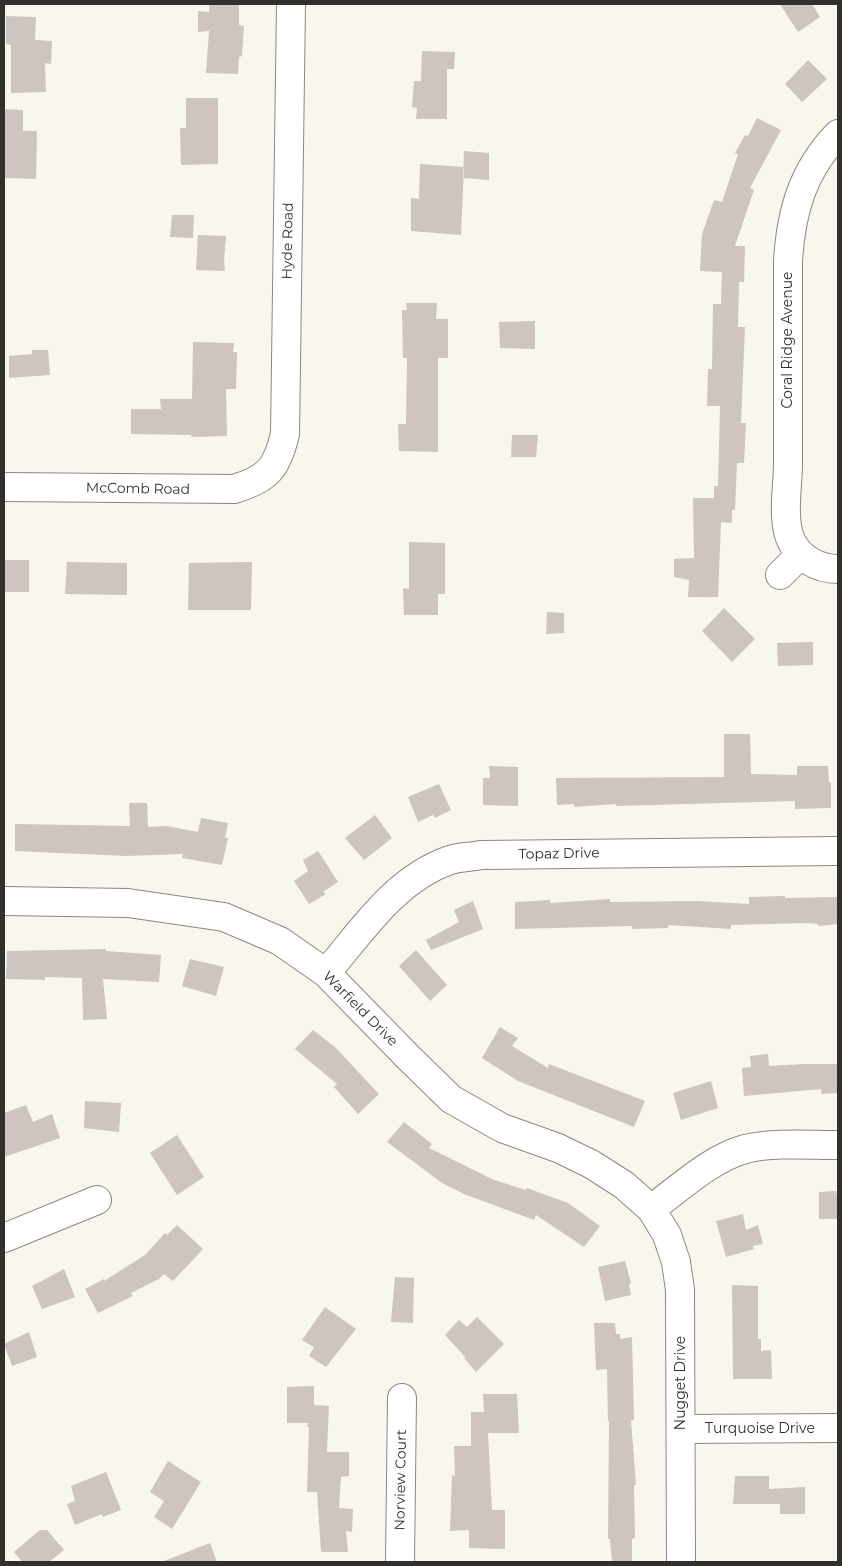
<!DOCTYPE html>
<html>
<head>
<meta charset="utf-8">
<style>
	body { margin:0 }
	#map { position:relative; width:842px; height:1566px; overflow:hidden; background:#f9f6ed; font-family:Montserrat,sans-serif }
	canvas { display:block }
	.frame { position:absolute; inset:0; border:5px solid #31302c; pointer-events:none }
</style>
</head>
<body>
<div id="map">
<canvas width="842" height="1566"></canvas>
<div class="frame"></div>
</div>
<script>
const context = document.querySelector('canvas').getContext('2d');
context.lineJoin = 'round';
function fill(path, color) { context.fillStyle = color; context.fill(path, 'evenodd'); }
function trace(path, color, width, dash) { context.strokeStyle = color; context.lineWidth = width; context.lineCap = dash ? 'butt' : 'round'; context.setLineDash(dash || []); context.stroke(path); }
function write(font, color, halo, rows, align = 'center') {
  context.font = font + ' Montserrat,sans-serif'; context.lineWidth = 4; context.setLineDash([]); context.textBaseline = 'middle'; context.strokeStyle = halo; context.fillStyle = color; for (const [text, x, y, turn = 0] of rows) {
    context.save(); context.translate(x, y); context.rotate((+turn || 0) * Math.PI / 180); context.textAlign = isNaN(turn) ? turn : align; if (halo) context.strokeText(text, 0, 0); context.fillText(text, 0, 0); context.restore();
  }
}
fill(new Path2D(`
	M 209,4 L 239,4 L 239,25 L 244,26 L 242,56 L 239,57 L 238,74 L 206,73 L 209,31 L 198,32 L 198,11 L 209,12 Z
	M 780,4 L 812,4 L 820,17 L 798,32 Z
	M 6,16 L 36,17 L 35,40 L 52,41 L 51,64 L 45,63 L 46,92 L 11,93 L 11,45 L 6,44 Z
	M 422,51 L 455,52 L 454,69 L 447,69 L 447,119 L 416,119 L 417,108 L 412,107 L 414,81 L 421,81 Z
	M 808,60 L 827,79 L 802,102 L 785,84 Z
	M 186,98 L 218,98 L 218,164 L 181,165 L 180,128 L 186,128 Z
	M 4,109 L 23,110 L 23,131 L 37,131 L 36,179 L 4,178 Z
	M 757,118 L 781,130 L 750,188 L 754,190 L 735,246 L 745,246 L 744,282 L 739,282 L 738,327 L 745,327 L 741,423 L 746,423 L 744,463 L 737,463 L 735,510 L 732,510 L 732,523 L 721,522 L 718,597 L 688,597 L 689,580 L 674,577 L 674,559 L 694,558 L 693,498 L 714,498 L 714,486 L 718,486 L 720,406 L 707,406 L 708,369 L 712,369 L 713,304 L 721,304 L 722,272 L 700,271 L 702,234 L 714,200 L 722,202 L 738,154 L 735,153 L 745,135 L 748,136 Z
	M 464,151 L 489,153 L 489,180 L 463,178 Z
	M 420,164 L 464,167 L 461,235 L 411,231 L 411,198 L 419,199 Z
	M 172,215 L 194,215 L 193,238 L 170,237 Z
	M 198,235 L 226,236 L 224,261 L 225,271 L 196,270 Z
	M 406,303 L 437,303 L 436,319 L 448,319 L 448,358 L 438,358 L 438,452 L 399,451 L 398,424 L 406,424 L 407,358 L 403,358 L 402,310 L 407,310 Z
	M 535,321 L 535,349 L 500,348 L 499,322 Z
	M 193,342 L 234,343 L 233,352 L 237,352 L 236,389 L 226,389 L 227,436 L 191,437 L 192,435 L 131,434 L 131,409 L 161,409 L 160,399 L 192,399 Z
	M 32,350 L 48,350 L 50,375 L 9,378 L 9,356 L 32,354 Z
	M 512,435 L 538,435 L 536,457 L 511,457 Z
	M 409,542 L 445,543 L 445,594 L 438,594 L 438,615 L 404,615 L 403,588 L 409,589 Z
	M 4,560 L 29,560 L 29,592 L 4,592 Z
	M 67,562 L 127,563 L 127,595 L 65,594 Z
	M 252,562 L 251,610 L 188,610 L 189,563 Z
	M 724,608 L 755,639 L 732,662 L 702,631 Z
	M 547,612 L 564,613 L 564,633 L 546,634 Z
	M 813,642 L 813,665 L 778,666 L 777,643 Z
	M 724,734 L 750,734 L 751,774 L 797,775 L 797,766 L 828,766 L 829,782 L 831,783 L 831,808 L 795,809 L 795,801 L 616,806 L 616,804 L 574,807 L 574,804 L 557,805 L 556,778 L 724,777 Z
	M 489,766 L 518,767 L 518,806 L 483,805 L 483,778 L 490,778 Z
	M 439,784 L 451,810 L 435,818 L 433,815 L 418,822 L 408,797 Z
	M 129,803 L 147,803 L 148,827 L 166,826 L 198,832 L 201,818 L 228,823 L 225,838 L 228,838 L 222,865 L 182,858 L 183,854 L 127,856 L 15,851 L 15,824 L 130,826 Z
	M 375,815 L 392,838 L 364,860 L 345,838 Z
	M 318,851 L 338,882 L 323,892 L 326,894 L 309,904 L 294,881 L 308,871 L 303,860 Z
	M 785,896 L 785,898 L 838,897 L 838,924 L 818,926 L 818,924 L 808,923 L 731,925 L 731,929 L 668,925 L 668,928 L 632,929 L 632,926 L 515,929 L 515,902 L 550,900 L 550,903 L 610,899 L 610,902 L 696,901 L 749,904 L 749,897 Z
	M 473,901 L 483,929 L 431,950 L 426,940 L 459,922 L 454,910 Z
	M 106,949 L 106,951 L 161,955 L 159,982 L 103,979 L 107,1019 L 83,1020 L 82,978 L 45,977 L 45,980 L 6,979 L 7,951 Z
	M 416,950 L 447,985 L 430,1001 L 399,966 Z
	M 190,959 L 224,967 L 216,996 L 182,986 Z
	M 500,1027 L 518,1038 L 512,1046 L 548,1068 L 549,1064 L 645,1101 L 634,1127 L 518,1081 L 482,1058 Z
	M 313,1030 L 335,1047 L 379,1094 L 358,1114 L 334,1087 L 337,1084 L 295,1049 Z
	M 768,1054 L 769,1066 L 804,1064 L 838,1064 L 838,1093 L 822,1094 L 821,1089 L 744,1096 L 742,1068 L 751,1067 L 750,1056 Z
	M 711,1081 L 718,1108 L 681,1120 L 673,1093 Z
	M 85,1101 L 121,1103 L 119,1132 L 84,1128 Z
	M 26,1105 L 33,1122 L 52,1114 L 60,1138 L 4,1157 L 4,1113 Z
	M 404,1122 L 432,1144 L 429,1148 L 494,1180 L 526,1190 L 527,1188 L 568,1203 L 600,1226 L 584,1247 L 536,1215 L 534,1220 L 464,1194 L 442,1183 L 387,1142 Z
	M 177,1135 L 204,1177 L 177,1195 L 150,1153 Z
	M 836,1191 L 838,1199 L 838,1219 L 819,1219 L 819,1192 Z
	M 743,1214 L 746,1230 L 758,1225 L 763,1244 L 753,1246 L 754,1249 L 726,1257 L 716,1221 Z
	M 177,1225 L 203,1249 L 173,1281 L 164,1274 L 159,1279 L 131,1293 L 133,1296 L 98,1313 L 85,1289 L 104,1279 L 104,1281 L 145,1255 L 165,1233 L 167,1235 Z
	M 625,1261 L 631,1283 L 629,1284 L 631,1295 L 605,1301 L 598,1267 Z
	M 64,1269 L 75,1297 L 42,1309 L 32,1286 Z
	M 395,1277 L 414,1278 L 413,1323 L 391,1322 Z
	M 732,1285 L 758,1286 L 758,1339 L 761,1339 L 761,1351 L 771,1350 L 772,1379 L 733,1379 Z
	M 325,1307 L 356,1329 L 326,1367 L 309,1356 L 314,1347 L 302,1340 Z
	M 477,1317 L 504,1344 L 476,1372 L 464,1358 L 465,1357 L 445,1335 L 459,1320 L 467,1327 Z
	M 594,1323 L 615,1323 L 616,1334 L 620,1334 L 620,1339 L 632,1337 L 634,1420 L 631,1420 L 636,1485 L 634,1485 L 635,1538 L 632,1539 L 632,1562 L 612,1562 L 610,1539 L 608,1539 L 609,1421 L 608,1421 L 607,1369 L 596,1370 Z
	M 29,1332 L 37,1357 L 12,1366 L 4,1344 Z
	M 314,1386 L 314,1405 L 329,1406 L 327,1452 L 349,1452 L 349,1476 L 341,1477 L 339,1508 L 353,1509 L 352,1532 L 346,1531 L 348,1552 L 321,1552 L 317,1492 L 307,1492 L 309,1427 L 307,1427 L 308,1423 L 287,1423 L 287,1387 Z
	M 483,1394 L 517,1394 L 519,1433 L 488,1433 L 492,1510 L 505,1510 L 505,1549 L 469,1548 L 469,1530 L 450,1531 L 452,1475 L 455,1476 L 454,1446 L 471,1446 L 471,1412 L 484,1412 Z
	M 168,1461 L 201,1482 L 172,1529 L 154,1517 L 164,1501 L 150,1492 Z
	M 106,1472 L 121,1510 L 103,1517 L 102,1514 L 75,1525 L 67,1504 L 75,1501 L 71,1486 Z
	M 735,1476 L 769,1476 L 769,1489 L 805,1487 L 805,1514 L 780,1514 L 780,1504 L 733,1504 Z
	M 40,1530 L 47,1530 L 64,1550 L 49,1562 L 22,1562 L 14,1552 Z
	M 210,1543 L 217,1562 L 164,1562 L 164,1561 Z`), '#cec4c0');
const minor = new Path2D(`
	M 838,134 C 803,170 791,211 788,261 C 788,328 788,395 788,463 C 788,486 782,517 790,538 C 798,558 818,569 838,569
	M 4,487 L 234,489 C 268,479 277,468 285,434 L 291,4
	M 780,575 L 800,555
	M 4,901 L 128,903 L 224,917 L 280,941 L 326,973 L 408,1057 L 451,1099 L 502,1128 L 558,1148 L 591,1164 L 624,1185 L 651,1209 L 667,1235 L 676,1262 L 680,1290 L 681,1562
	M 326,973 C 362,931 395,879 450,860 C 459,857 471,857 481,855 L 838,851
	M 651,1209 C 680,1188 710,1159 745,1149 C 775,1142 808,1145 838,1145
	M 4,1238 L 97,1200
	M 681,1429 L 838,1428
	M 400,1562 L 402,1398`);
trace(minor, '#8b8880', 30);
trace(minor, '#fff', 28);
write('14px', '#31302c', '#fff', [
	["Hyde Road",288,241,-89],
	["Coral Ridge Avenue",788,340,-90],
	["McComb Road",138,489,1],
	["Topaz Drive",559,854,-1],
	["Warfield Drive",360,1009,45],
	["Nugget Drive",681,1383,-90],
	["Turquoise Drive",760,1429],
	["Norview Court",401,1480,-89]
]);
</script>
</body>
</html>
